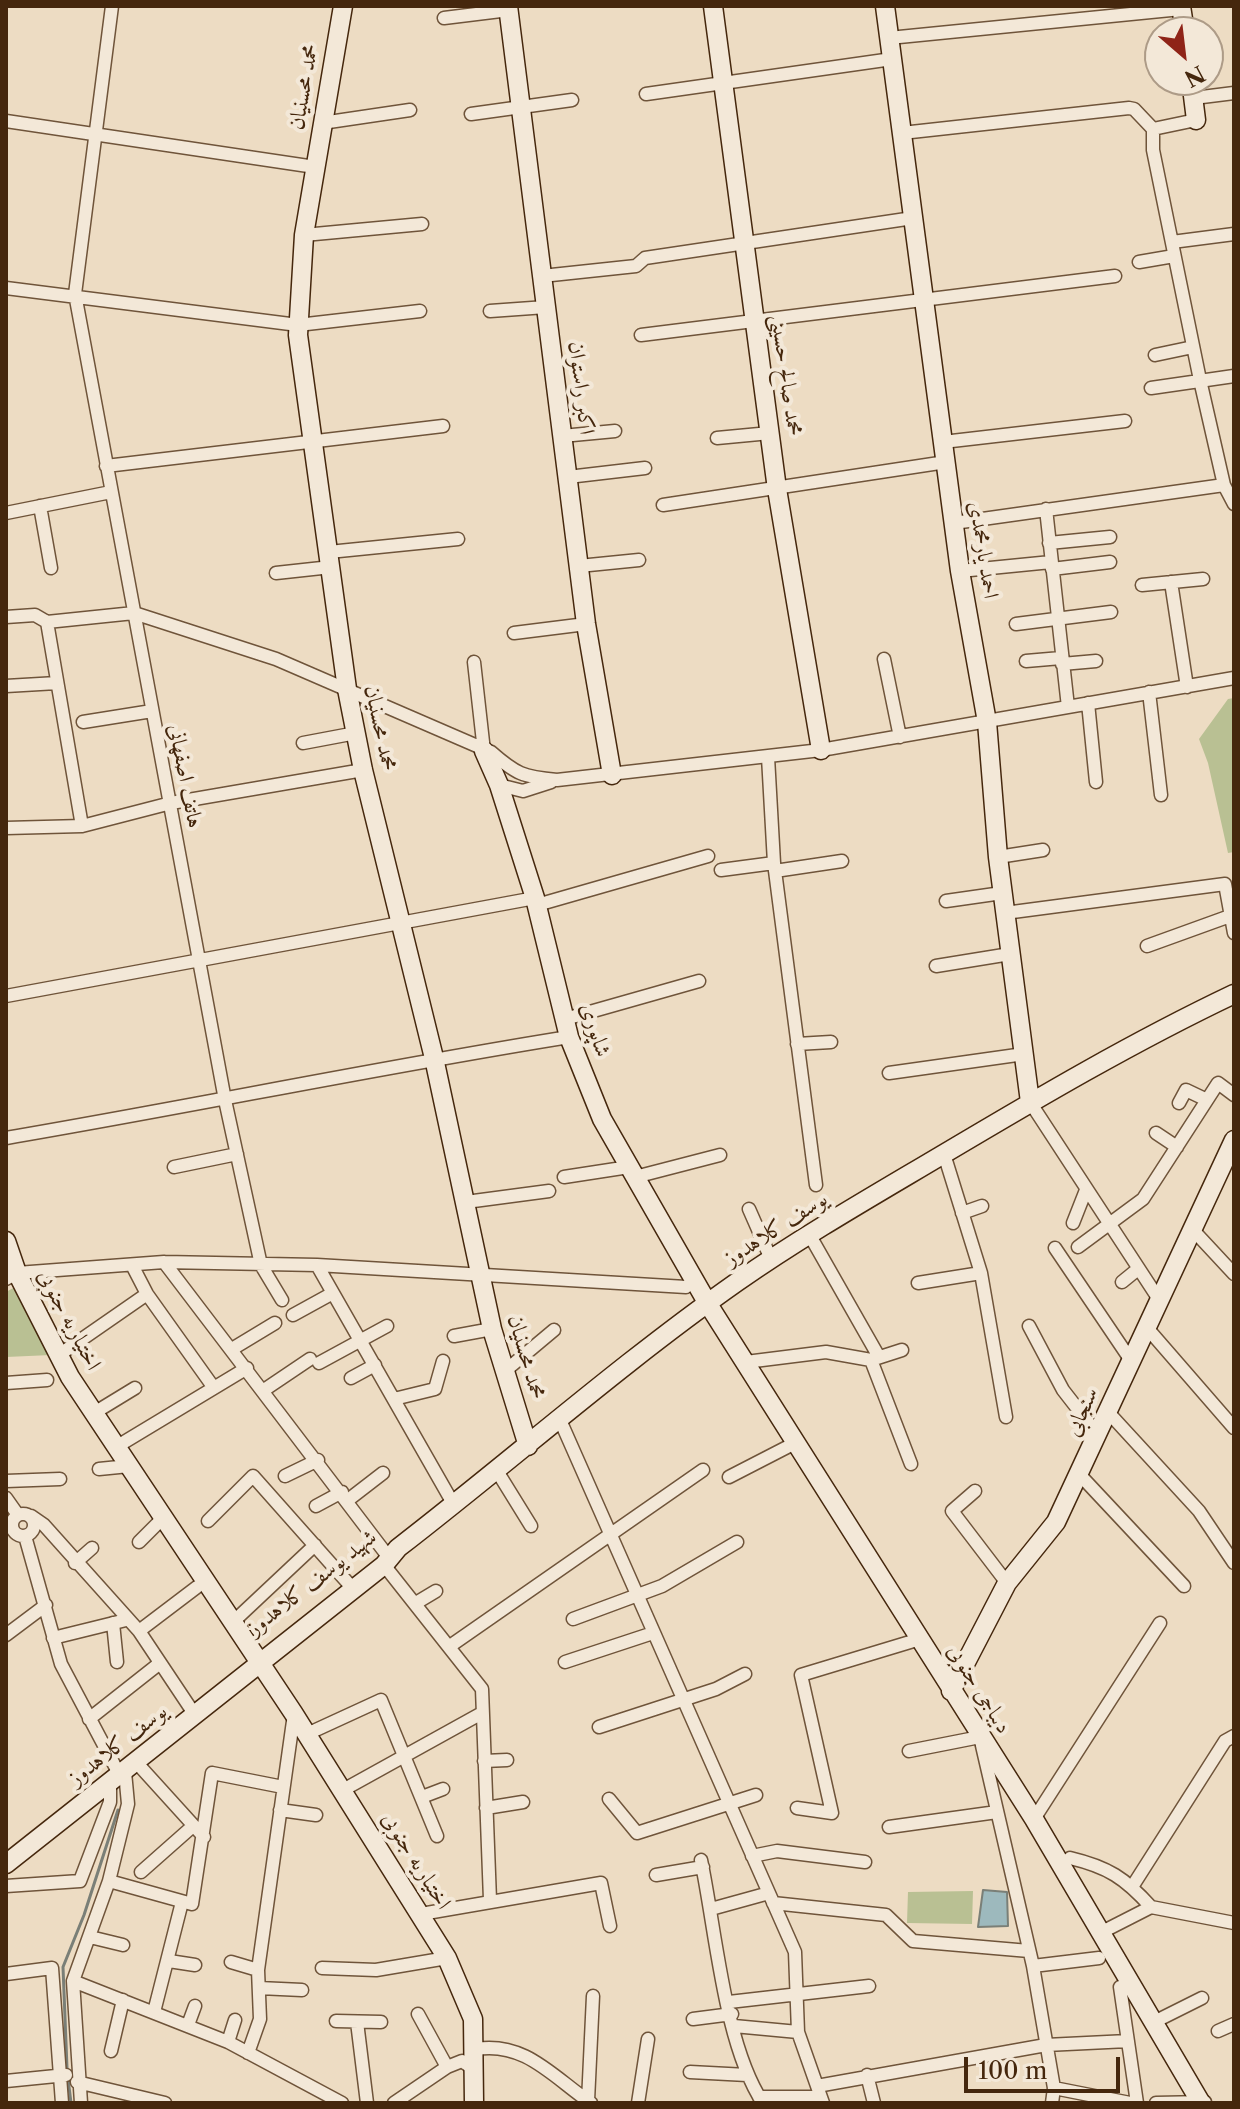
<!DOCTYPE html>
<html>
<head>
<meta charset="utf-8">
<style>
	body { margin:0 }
	#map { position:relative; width:1240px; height:2109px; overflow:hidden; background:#eddcc3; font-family:"Libre Caslon Text",serif }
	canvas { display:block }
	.frame { position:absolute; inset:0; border:8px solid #45270d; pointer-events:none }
	.north { position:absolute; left:1144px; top:16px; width:80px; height:80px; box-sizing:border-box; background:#f3e8d8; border:2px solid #ad9b87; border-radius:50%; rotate:152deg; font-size:22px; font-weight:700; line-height:32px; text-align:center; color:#45270d }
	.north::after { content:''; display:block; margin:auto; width:28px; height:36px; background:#8f2418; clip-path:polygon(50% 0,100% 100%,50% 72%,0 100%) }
	.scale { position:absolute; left:964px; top:2057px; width:156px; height:36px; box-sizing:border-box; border:4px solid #45270d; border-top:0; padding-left:10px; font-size:24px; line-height:28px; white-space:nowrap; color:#45270d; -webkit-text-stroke:6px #f3e8d8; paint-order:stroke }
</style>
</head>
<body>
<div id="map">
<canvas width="1240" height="2109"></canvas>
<div class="frame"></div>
<div class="north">N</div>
<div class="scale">100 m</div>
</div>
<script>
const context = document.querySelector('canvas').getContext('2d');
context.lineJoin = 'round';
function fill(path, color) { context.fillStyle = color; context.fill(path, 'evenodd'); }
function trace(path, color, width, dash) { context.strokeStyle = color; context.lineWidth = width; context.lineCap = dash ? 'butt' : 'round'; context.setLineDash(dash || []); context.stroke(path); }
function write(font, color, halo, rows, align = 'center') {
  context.font = font + ' "Libre Caslon Text",Amiri,serif'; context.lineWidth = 8; context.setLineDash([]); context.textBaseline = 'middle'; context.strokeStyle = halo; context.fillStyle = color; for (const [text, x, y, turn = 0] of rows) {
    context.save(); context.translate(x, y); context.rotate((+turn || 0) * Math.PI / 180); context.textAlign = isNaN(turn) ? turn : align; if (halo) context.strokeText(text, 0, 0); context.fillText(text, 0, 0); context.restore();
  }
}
fill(new Path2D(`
	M 1234,698 L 1234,852 L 1228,853 L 1208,763 L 1199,739 L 1228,699 Z
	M 15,1287 L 51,1355 L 6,1357 L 6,1292 Z
	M 973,1891 L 972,1924 L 907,1923 L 908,1892 Z`), '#b9c093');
const water = new Path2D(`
	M 983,1890 L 1007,1892 L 1008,1926 L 978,1927 Z`);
fill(water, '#9db9bd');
trace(water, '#7a7f77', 2);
trace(new Path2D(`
	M 67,2068 L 63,1967 L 84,1915 L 118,1810
	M 68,2079 L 71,2103`), '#7a7f77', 3);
const street = new Path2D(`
	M 112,6 L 75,294 L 225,1100 L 261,1265 L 282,1300
	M 444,18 L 509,10
	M 889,38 L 1181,9
	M 646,94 L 892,59
	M 1194,98 L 1234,93
	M 471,114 L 572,100
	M 1196,120 L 1153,129 L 1153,150 L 1200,380 L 1224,485 L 1234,504
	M 6,121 L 315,167
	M 322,123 L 410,110
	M 902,133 L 1129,108 L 1134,109 L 1153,129
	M 304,235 L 422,224
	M 1172,242 L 1234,234
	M 1139,262 L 1174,256
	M 542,276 L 636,266 L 645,258 L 913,218
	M 6,288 L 298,325 L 420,311
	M 490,311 L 546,307
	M 641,335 L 1115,276
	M 1155,355 L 1193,347
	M 1151,388 L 1234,376
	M 562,436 L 615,431
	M 717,438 L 770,433
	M 943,442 L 1125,421
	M 106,466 L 443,426
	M 568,477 L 645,468
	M 663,505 L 946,462
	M 40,506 L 51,568
	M 1046,509 L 1068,707
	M 6,513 L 111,492
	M 954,523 L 1224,485
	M 1049,543 L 1110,537
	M 329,552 L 458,539
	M 579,566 L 639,560
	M 1052,569 L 1110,562
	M 960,571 L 1051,562
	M 276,573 L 331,567
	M 1171,582 L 1187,687
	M 1142,585 L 1203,579
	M 6,617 L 35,615 L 47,622 L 134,613 L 276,659 L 491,752 C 516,774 523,777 557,780 L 821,750 L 1234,678
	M 47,622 L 82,826
	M 1016,624 L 1111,612
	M 514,633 L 586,624
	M 884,659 L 900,737
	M 1026,661 L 1061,658
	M 474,662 L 484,751
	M 1062,664 L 1096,661
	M 6,686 L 57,683
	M 1149,692 L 1161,795
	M 1088,703 L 1096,782
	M 83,722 L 152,711
	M 303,743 L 356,733
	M 768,757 L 774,863 L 816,1185
	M 499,785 L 523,791 L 551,782
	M 6,828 L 82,826 L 171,803 L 363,770
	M 998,857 L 1043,850
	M 721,870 L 774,863
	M 775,871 L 842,861
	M 946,901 L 1002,893
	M 537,905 L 708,856
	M 1005,913 L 1225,884 L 1234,933
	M 1147,946 L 1230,916
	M 936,966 L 1010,954
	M 6,996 L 535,898
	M 565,1019 L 699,981
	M 797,1044 L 831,1042
	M 889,1073 L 1024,1054
	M 1030,1102 L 1160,1301
	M 1179,1103 L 1186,1090 L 1207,1100
	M 1156,1133 L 1177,1147
	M 6,1138 C 194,1106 381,1067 569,1037
	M 944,1154 L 981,1273 L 1006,1417
	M 174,1167 L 237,1154
	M 564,1177 L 629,1167
	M 635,1177 L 720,1155
	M 466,1202 L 549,1191
	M 749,1209 L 771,1259
	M 962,1213 L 982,1206
	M 1073,1223 L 1086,1190
	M 1194,1231 L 1234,1274
	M 809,1234 L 879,1357
	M 1078,1247 L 1143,1199 L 1218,1083 L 1234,1095
	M 1055,1248 L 1132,1362
	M 164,1262 L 387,1555
	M 132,1265 L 147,1294 L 214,1388
	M 317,1265 L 454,1505
	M 6,1279 L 17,1273 L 164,1262 L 317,1265 L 686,1287
	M 1122,1282 L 1138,1269
	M 918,1283 L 981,1273
	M 293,1315 L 333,1293
	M 1029,1326 L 1063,1390 L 1098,1435
	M 1148,1329 L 1234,1428
	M 454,1336 L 492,1329
	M 232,1349 L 275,1323
	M 59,1355 L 147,1294
	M 871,1360 L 911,1464
	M 746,1362 L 826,1352 L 871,1360 L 902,1350
	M 319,1363 L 387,1326
	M 505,1371 L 554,1330
	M 351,1378 L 375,1365
	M 6,1383 L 47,1380
	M 264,1390 L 310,1359
	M 394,1399 L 435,1389 L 443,1361
	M 1108,1412 L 1199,1511 L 1234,1563
	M 94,1413 L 135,1388
	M 560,1420 L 795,1952 L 798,2032 L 823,2103
	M 116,1447 L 247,1368
	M 99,1469 L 129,1466
	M 497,1471 L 531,1526
	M 1080,1475 L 1184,1586
	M 285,1476 L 318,1460
	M 729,1477 L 797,1442
	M 6,1481 L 60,1479
	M 975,1491 L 952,1511 L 1007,1583
	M 6,1498 L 18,1515
	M 348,1500 L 383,1473
	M 316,1506 L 342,1492
	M12 1525a11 11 0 1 1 22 0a11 11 0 1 1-22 0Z
	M 31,1516 L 44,1525 L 139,1631 L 195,1715
	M 208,1521 L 253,1476 L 348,1583
	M 25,1536 L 61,1664 L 117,1770
	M 139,1542 L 163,1518
	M 75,1563 L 92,1548
	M 384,1565 L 482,1689 L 490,1900
	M 416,1603 L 436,1591
	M 573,1619 L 662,1586 L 737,1542
	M 233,1622 L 315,1545
	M 113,1623 L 117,1662
	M 139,1631 L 197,1587
	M 6,1635 L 46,1605
	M 53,1638 L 126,1620
	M 450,1646 L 703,1470
	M 565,1662 L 653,1633
	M 89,1719 L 160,1663
	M 599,1727 L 716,1689 L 745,1674
	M 307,1734 L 381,1700 L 437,1836
	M 909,1751 L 980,1737 L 1033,1966 L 1054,2088 L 1052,2103
	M 484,1761 L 507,1760
	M 136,1762 L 204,1837
	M 343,1790 L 482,1713
	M 422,1797 L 443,1789
	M 609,1799 L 637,1833 L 756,1795
	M 486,1808 L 523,1802
	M 797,1808 L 832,1813 L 801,1675 L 920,1639
	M 280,1810 L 316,1815
	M 1034,1819 L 1160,1623
	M 889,1827 L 997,1812
	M 752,1856 L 777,1851 L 865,1862
	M 1070,1858 C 1108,1867 1125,1878 1151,1907
	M 701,1860 C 716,1931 724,2044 763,2103
	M 141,1872 L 193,1826
	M 656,1875 L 703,1867
	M 109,1881 L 192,1904 L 212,1773 L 283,1787
	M 6,1886 L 80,1881 L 110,1802 L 110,1783
	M 1132,1887 L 1225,1741 L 1234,1736
	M 773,1903 L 886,1915 L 913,1941 L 1029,1951
	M 711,1909 L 769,1893
	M 421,1914 L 601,1883 L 610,1926
	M 1100,1933 L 1151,1907 L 1234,1923
	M 90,1937 L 123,1945
	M 169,1961 L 195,1965
	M 231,1962 L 258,1970
	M 1033,1966 L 1099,1958
	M 322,1968 L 376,1970 L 447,1958
	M 6,1974 L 52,1968 L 62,2103
	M 73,1981 L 228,2042 L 342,2103
	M 1120,1987 L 1137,2103
	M 259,1988 L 302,1990
	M 729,2002 L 869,1986
	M 154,2012 L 182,1902
	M 418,2014 L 447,2067
	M 693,2019 L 732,2014
	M 336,2021 L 381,2022
	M 357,2022 L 367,2103
	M 1154,2022 L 1202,1998
	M 188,2025 L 195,2006
	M 734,2026 L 798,2032
	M 1218,2031 L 1234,2024
	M 228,2042 L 235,2020
	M 476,2049 C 525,2041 553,2077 591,2103
	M 111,2051 L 123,2000
	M 248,2053 L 260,2019 L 258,1970 L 294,1714
	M 690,2072 L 747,2075
	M 867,2075 L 874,2103
	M 6,2081 L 66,2075
	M 77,2082 L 165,2103
	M 817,2086 L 1046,2045 L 1128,2041
	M 1054,2088 L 1130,2103
	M 759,2097 L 820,2097
	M 588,2101 L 593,1996
	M 81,2103 L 73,1981 L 109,1881 L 128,1804 L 125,1772
	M 394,2103 L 447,2067 L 462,2061 L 475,2070
	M 638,2103 L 648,2039
	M 1156,2103 L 1205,2102`);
const secondary = new Path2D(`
	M 343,6 L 304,235 L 298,335 L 347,689 L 363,770 L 434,1058 L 492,1329 L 528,1446
	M 508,6 L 586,624 L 612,775
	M 713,6 L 777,489 L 821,750
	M 885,6 L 960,571 L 987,722 L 998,857 L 1030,1102
	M 1181,6 L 1185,32
	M 1191,80 L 1196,120
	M 484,751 L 499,785 L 535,898 L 569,1037 L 602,1119 L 708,1304 L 1034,1819 L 1201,2103
	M 6,1241 L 17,1273 L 70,1377 L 294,1714 L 447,1958 L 473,2019 L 474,2103
	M 951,1691 L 1007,1583 L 1056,1522 L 1234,1140
	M 6,1864 L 384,1565 L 398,1548 C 512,1460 619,1365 737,1282 C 803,1236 873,1196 942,1155 C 1038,1098 1133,1042 1234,994`);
trace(street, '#6f543a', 15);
trace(secondary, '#45270d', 21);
trace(street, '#f3e8d8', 12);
trace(secondary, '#f3e8d8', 18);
write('22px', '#45270d', '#f3e8d8', [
	["محمد محسنیان",304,87,-80],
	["محمد صالح حسینی",786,375,82],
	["اکبر راستوان",581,388,83],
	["احمد یارمحمدی",983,550,81],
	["محمد محسنیان",380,728,78],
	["هاتف اصفهانی",185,776,79],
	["شاپوری",595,1030,72],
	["یوسف کلاهدوز",776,1229,-33],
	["اختیاریه جنوبی",69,1320,62],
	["محمد محسنیان",526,1357,74],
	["سنجابی",1082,1412,-66],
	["شهید یوسف کلاهدوز",312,1583,-38],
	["دیباجی جنوبی",979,1689,58],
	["یوسف کلاهدوز",118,1745,-38],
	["اختیاریه جنوبی",416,1861,58]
]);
</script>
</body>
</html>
